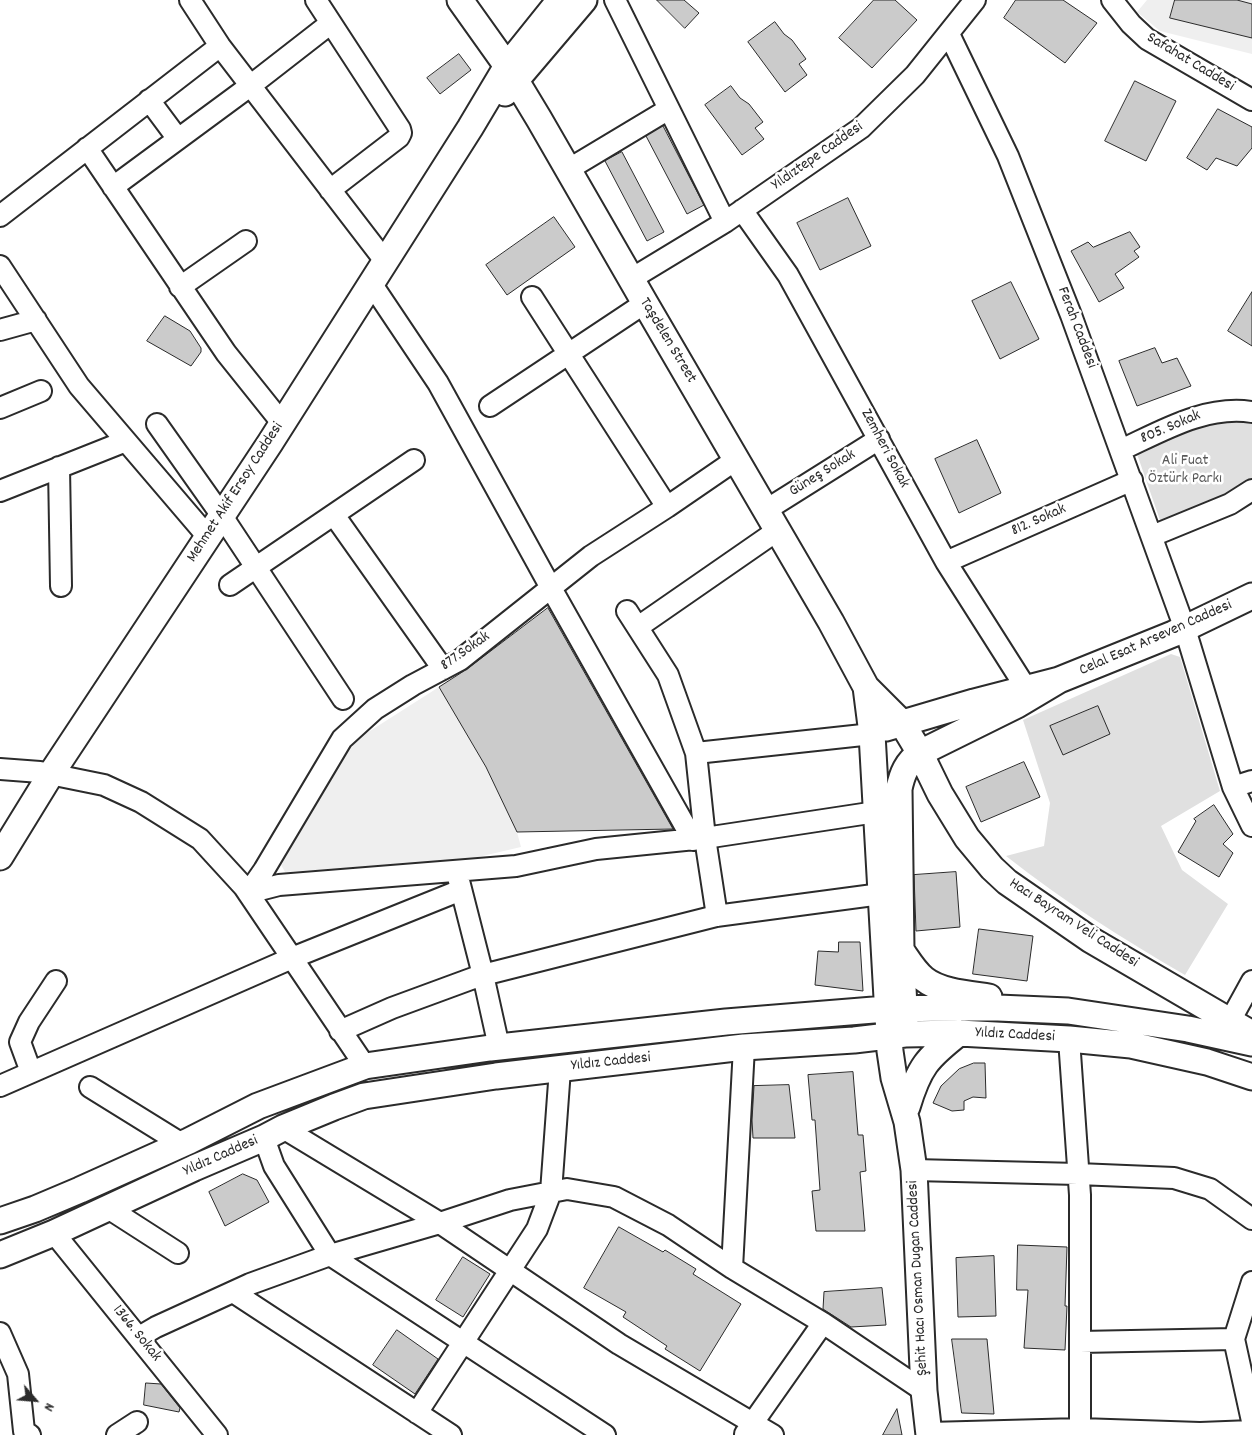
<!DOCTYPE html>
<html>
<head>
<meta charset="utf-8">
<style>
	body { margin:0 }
	#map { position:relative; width:1252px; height:1435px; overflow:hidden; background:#fff; font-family:Dekko,sans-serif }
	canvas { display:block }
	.north { position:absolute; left:10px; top:1375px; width:50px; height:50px; -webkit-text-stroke:4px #fff; paint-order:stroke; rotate:117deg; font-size:14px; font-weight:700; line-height:20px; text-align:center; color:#2b2b2b }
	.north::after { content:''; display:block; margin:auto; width:18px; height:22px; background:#2b2b2b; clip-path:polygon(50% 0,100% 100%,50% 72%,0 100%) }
</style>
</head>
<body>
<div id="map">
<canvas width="1252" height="1435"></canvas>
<div class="north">N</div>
</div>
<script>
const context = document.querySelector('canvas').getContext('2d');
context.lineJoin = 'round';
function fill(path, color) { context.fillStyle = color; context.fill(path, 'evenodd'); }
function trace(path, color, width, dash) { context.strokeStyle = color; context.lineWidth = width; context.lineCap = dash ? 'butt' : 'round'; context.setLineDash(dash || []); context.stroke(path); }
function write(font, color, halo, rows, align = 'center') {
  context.font = font + ' Dekko,sans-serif'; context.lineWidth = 5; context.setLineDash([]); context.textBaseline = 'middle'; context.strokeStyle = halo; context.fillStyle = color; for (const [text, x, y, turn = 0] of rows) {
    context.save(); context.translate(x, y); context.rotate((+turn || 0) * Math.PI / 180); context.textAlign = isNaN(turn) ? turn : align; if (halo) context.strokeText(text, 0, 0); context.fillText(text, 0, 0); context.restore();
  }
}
fill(new Path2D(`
	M 1147,0 L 1252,0 L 1252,54 L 1160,31 L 1137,12 Z
	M 439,687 L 486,767 L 517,832 L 521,847 L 461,861 L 285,872 L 280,863 L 343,756 L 359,738 Z`), '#efefef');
fill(new Path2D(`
	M 1222,416 L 1252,417 L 1252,483 L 1161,523 L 1137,454 L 1141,449 Z
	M 1171,654 L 1180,657 L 1220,791 L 1161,826 L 1182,870 L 1228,904 L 1185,975 C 1123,939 1063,901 1006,856 L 1044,846 L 1050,803 L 1023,720 Z`), '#e0e0e0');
const building = new Path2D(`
	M 657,0 L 684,0 L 699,13 L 685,28 Z
	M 874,0 L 895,0 L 917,20 L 872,68 L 839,38 Z
	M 1016,0 L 1063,0 L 1097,23 L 1065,63 L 1004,18 Z
	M 1175,0 L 1237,0 L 1252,4 L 1252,38 L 1170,18 Z
	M 775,22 L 784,34 L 792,40 L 806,59 L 799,64 L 807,75 L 785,92 L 748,42 Z
	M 459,54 L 471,70 L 440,94 L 427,78 Z
	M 1135,81 L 1176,101 L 1146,161 L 1105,141 Z
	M 731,86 L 740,98 L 749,104 L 763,122 L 755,128 L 764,139 L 742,155 L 705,105 Z
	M 1218,109 L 1252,127 L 1252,148 L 1237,166 L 1216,158 L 1207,170 L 1187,158 Z
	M 663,126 L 704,205 L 687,214 L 646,136 Z
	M 622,152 L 664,232 L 647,241 L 605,161 Z
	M 848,198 L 871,246 L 820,270 L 797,223 Z
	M 554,217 L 575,247 L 507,295 L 486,265 Z
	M 1130,232 L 1140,247 L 1134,251 L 1139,257 L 1115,274 L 1124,288 L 1099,302 L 1071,251 L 1088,242 L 1093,247 Z
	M 1011,282 L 1039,339 L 1000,359 L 972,301 Z
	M 1252,292 L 1252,346 L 1228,331 Z
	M 165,316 L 190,331 L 201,348 L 201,352 L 191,366 L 147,341 Z
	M 1155,348 L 1162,363 L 1177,358 L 1191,386 L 1137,406 L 1119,361 Z
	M 977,440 L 1001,493 L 959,513 L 935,459 Z
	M 548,608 L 673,829 L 517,832 L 486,767 L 439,687 L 467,669 Z
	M 1098,706 L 1110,734 L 1063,755 L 1050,726 Z
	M 1024,762 L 1040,797 L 981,822 L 966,787 Z
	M 1214,805 L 1233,834 L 1223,844 L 1233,853 L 1219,877 L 1178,852 L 1196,821 L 1194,819 Z
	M 956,872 L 960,927 L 916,931 L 914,875 Z
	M 979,929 L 1033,936 L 1027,981 L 973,974 Z
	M 839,942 L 860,942 L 863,991 L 815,985 L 818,951 L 838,952 Z
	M 974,1063 L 985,1063 L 986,1098 L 973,1097 L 964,1101 L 964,1110 L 952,1111 L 933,1103 L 941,1086 L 959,1069 Z
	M 853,1072 L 858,1135 L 863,1135 L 866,1171 L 860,1172 L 865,1231 L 816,1231 L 812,1191 L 820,1190 L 815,1120 L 812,1120 L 808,1075 Z
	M 789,1085 L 795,1138 L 753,1138 L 752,1120 L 754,1086 Z
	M 243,1174 L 257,1180 L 269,1202 L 225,1226 L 209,1192 Z
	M 619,1227 L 663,1252 L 665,1250 L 696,1269 L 693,1274 L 741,1304 L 700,1371 L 665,1349 L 667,1346 L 623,1317 L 626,1312 L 584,1288 Z
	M 1018,1245 L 1067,1247 L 1065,1306 L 1067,1306 L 1065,1350 L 1024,1348 L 1028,1290 L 1017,1290 Z
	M 994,1256 L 996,1316 L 958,1317 L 956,1258 Z
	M 463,1257 L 490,1274 L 463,1317 L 436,1300 Z
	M 882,1288 L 886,1325 L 851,1327 L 823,1309 L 824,1292 Z
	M 397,1330 L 438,1359 L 415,1394 L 373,1365 Z
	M 952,1339 L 987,1339 L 994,1414 L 962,1413 Z
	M 146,1383 L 161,1384 L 180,1408 L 179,1412 L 144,1405 Z
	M 897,1409 L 902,1435 L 883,1435 Z`);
fill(building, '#cbcbcb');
trace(building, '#2b2b2b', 1);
const minor = new Path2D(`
	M 190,0 L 220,46 L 385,261
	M 316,0 L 400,129 L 401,133 L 399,137 L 330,190
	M 615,0 L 725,222
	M 1112,0 L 1131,24 L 1147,39 L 1252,100
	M 949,34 L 1008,156 L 1071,315 L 1185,629 L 1233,787 L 1252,826
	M 149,100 L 178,139
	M 87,148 L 226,353 L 282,423
	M 569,169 L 669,109
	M 113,187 L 250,86 L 331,23
	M 742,210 L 788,275 L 946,562 L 1026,688
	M 0,216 L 220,46
	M 0,266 L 79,386 L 208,537
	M 631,279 L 725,222 L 861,128 L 915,75 L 975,0
	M 371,283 L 438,383 L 551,588 L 693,840
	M 180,287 L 246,241
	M 532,297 L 667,507
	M 0,330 L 36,320
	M 490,406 L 645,303
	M 0,408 L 41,391
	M 157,424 L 222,516 L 343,699
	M 1121,450 C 1162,431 1205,405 1252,412
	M 59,467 L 61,586
	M 0,491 L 126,441
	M 766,510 L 879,439
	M 334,515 L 443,669
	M 1152,536 L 1230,504 L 1252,490
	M 946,562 L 1132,480
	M 230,585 L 414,460
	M 627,611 L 668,675 L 696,753 L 705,838 L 717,916
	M 638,627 L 778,530
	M 696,753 L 872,734
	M 0,769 L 40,772 L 104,785 L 141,802 L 200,839 L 244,887 L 365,1066
	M 1233,787 L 1252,781
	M 458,877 L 483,975 L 499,1047
	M 248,893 L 264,870 L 342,739 L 375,709 L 413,685 L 460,660 L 591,556 L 667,507 L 737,459
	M 248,893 L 279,885 L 516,866 L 596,849 L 705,838 L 876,812
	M 1230,1021 L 1252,981
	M 340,1031 L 392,1008 L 479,976 L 716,916 L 881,894
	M 1069,1039 L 1080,1195 L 1080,1429
	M 31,1072 L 20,1042 L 29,1022 L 56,981
	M 0,1086 L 292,958 L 461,890
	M 90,1087 L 182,1144
	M 283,1128 L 440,1223 L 619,1344 L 773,1435
	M 264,1138 L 274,1166 L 330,1255 L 605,1435
	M 914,1170 L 1078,1174 L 1174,1178 L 1210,1189 L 1252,1219
	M 108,1208 L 178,1253
	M 54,1233 L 217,1435
	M 732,1268 L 744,1047
	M 1252,1282 L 1234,1339 L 1252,1421
	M 233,1292 L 451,1435
	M 0,1333 L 18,1374 L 24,1431 L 30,1435
	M 139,1337 L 156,1327 L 250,1284 L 330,1255 L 440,1223 L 510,1200 L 567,1189 L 614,1197 L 668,1225 L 732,1268 L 823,1323 L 924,1391
	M 1080,1342 L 1234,1339
	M 417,1413 L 537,1229 L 551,1192 L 560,1069
	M 929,1433 L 1080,1429 L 1200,1433 L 1252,1431
	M 745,1434 L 823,1323
	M 117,1435 L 137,1422`);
const major = new Path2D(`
	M 460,0 L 507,66 L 539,119 L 645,303 L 831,622 L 866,687
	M 505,93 L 584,0
	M 886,728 L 974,702 L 1059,680 L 1173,634 L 1252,596
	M 0,857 L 51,774 L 270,443 L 470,128 L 507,66 L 560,0
	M 901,950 C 908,960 914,971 924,979 C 940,992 969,994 989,997
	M 905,1026 L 901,950 L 899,789 C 902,774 907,762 920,753 L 1017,705 L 1059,680
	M 907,1107 C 919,1067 927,1058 959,1033
	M 0,1221 L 35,1209 L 80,1190 L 189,1141 L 258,1106 L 365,1066 L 490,1048 L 726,1022 L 886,1009 L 954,1008 L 998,1008 L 1068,1011 L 1188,1029 L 1252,1043
	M 0,1255 L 54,1233 L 194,1168 L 264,1138 L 283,1128 L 334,1107 L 364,1096 L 496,1076 L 744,1047 L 854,1040 L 905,1034 L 959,1033 L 1069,1039 L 1131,1045 L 1207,1062 L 1252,1077
	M 929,1435 L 924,1391 L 914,1170 L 907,1122 L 894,1078 L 890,1051 L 872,734 L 866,687 L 902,723 L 920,753 L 940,794 L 967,838 L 992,868 L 1007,882 L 1091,940 L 1252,1034`);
trace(minor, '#2b2b2b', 24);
trace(major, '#2b2b2b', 29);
trace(minor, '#fff', 20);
trace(major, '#fff', 25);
write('16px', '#2b2b2b', '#fff', [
	["Safahat Caddesi",1190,63,31],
	["Yıldıztepe Caddesi",818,157,-35],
	["Ferah Caddesi",1076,328,69],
	["Taşdelen Street",667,341,59],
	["805. Sokak",1171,428,-23],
	["Zemheri Sokak",884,449,62],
	["Güneş Sokak",823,474,-32],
	["Mehmet Akif Ersoy Caddesi",236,493,-57],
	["812. Sokak",1039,521,-24],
	["Celal Esat Arseven Caddesi",1156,639,-24],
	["877.Sokak",466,652,-35],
	["Hacı Bayram Veli Caddesi",1073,924,33],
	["Yıldız Caddesi",1015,1036,3],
	["Yıldız Caddesi",611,1063,-6],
	["Yıldız Caddesi",221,1157,-24],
	["Şehit Hacı Osman Dugan Caddesi",919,1278,-93],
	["1366. Sokak",136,1334,51]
]);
write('16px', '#585858', '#fff', [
	["Ali Fuat",1185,462],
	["Öztürk Parkı",1185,480]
]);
</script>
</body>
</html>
